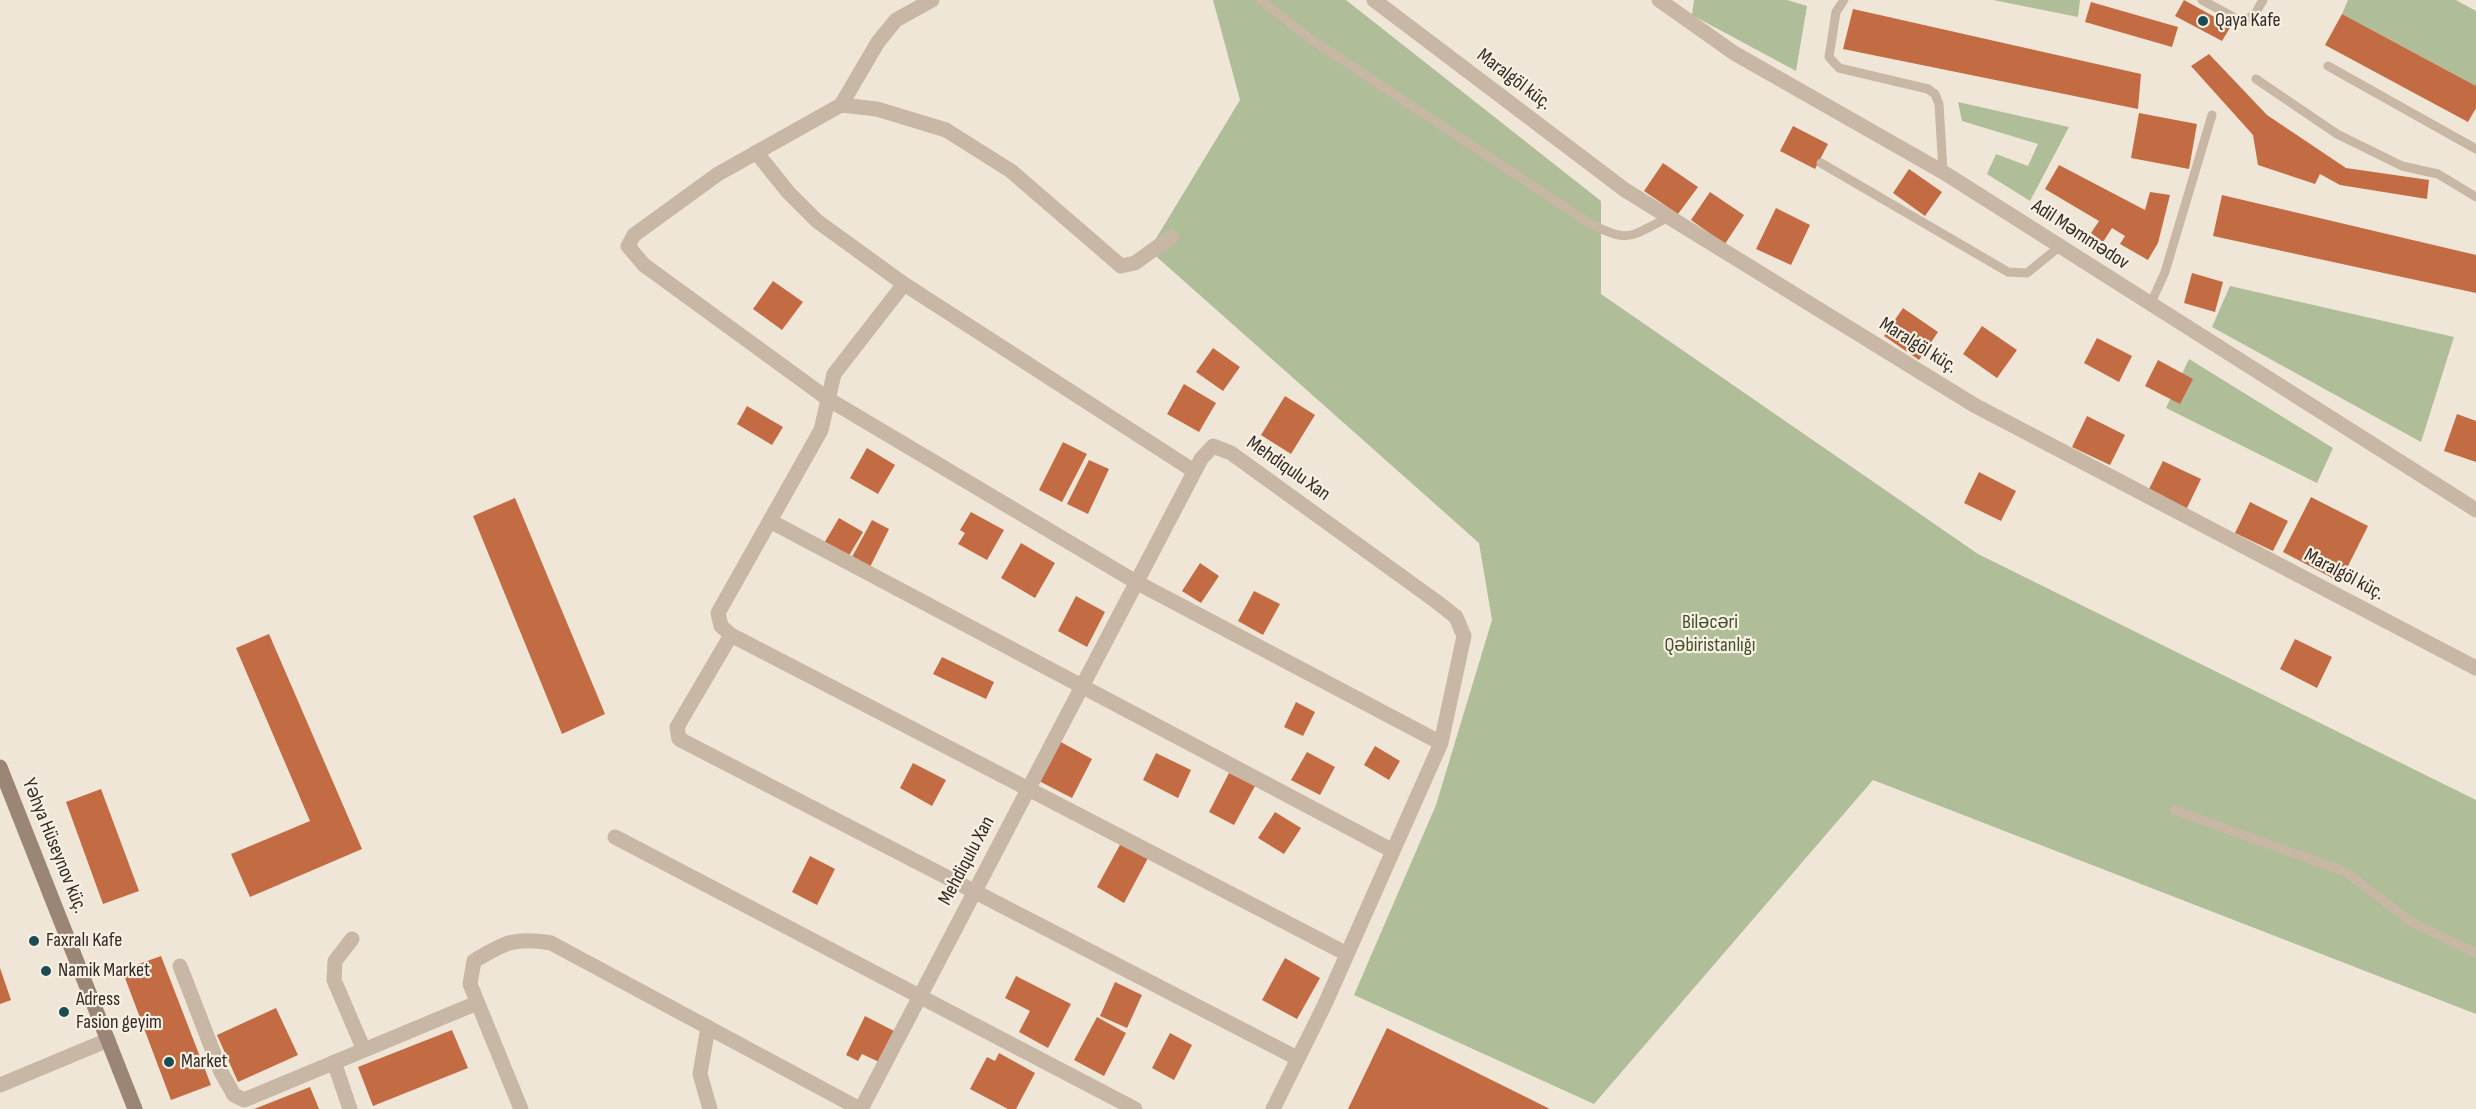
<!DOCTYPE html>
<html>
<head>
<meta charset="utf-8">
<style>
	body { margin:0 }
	canvas { display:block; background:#f0e6d7 }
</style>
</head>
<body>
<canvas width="2476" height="1109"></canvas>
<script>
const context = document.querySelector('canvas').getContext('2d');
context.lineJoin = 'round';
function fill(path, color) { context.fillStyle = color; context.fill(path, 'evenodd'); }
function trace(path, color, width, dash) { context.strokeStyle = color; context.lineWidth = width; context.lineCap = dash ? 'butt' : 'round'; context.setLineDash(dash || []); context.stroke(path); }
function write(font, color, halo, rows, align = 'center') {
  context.font = font + ' "Sofia Sans Condensed",sans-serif'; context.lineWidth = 4.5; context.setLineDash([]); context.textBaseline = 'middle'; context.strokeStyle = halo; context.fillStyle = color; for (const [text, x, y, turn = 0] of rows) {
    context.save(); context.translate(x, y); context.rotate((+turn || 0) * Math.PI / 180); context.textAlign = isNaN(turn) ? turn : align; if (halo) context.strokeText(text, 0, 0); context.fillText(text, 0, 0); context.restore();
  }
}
fill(new Path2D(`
	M 1213,0 L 1346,0 L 1601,201 L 1601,294 L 1978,554 L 2476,800 L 2476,1014 L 1873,780 L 1594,1104 L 1354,995 L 1436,805 L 1492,620 L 1479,543 L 1149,250 L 1240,100 Z
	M 1694,0 L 1787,0 L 1807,6 L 1796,71 L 1692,15 Z
	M 1993,0 L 2080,0 L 2078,17 Z
	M 2348,0 L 2456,0 L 2476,11 L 2476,86 L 2342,14 Z
	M 1958,102 L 2069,127 L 2030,201 L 1987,174 L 1996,154 L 2028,166 L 2038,144 L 1962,121 Z
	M 2230,286 L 2454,337 L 2421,442 L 2212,327 Z
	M 2189,359 L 2333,448 L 2317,483 L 2166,408 Z`), '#afbe98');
fill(new Path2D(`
	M 2184,0 L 2231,26 L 2222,41 L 2175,16 Z
	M 2091,2 L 2178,27 L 2172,47 L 2085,22 Z
	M 1853,9 L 2141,74 L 2138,109 L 1843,49 Z
	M 2342,14 L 2476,86 L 2476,108 L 2468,122 L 2325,45 Z
	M 2209,54 L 2267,115 L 2346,168 L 2429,180 L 2427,199 L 2340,185 L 2320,174 L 2315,184 L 2258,165 L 2253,135 L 2191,66 Z
	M 2139,113 L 2197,124 L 2189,169 L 2131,158 Z
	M 1793,126 L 1828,144 L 1815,169 L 1780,151 Z
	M 1663,163 L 1698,187 L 1678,214 L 1644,191 Z
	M 2059,165 L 2145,210 L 2150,192 L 2170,195 L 2158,243 L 2148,260 L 2120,244 L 2125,236 L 2112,228 L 2103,242 L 2091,233 L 2099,221 L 2045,189 Z
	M 1909,169 L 1942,192 L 1925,216 L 1893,193 Z
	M 1710,192 L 1744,215 L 1725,244 L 1691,220 Z
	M 2222,195 L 2476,255 L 2476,293 L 2213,236 Z
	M 1776,208 L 1810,225 L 1791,265 L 1756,249 Z
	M 2192,273 L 2223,282 L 2215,312 L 2184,303 Z
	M 773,281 L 803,302 L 782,330 L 753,309 Z
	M 1903,308 L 1938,332 L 1919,360 L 1884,336 Z
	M 1982,326 L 2017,350 L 1997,378 L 1963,354 Z
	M 2097,338 L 2132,356 L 2119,382 L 2084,363 Z
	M 1213,348 L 1240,367 L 1223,391 L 1196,372 Z
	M 2158,360 L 2193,379 L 2180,404 L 2145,386 Z
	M 1184,384 L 1216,403 L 1199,432 L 1167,414 Z
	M 1285,396 L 1315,415 L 1291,454 L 1261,435 Z
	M 747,406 L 783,427 L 772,445 L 737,424 Z
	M 2457,414 L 2476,421 L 2476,462 L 2444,451 Z
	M 2087,416 L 2125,435 L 2110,465 L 2072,447 Z
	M 1063,442 L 1087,454 L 1062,502 L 1039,490 Z
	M 867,448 L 895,465 L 878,494 L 850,478 Z
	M 1089,460 L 1109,469 L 1088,514 L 1067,504 Z
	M 2163,461 L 2201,479 L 2186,510 L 2148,491 Z
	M 1979,472 L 2016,491 L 2001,521 L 1964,503 Z
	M 2311,497 L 2368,526 L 2340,582 L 2283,552 Z
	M 515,498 L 605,714 L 562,734 L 473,516 Z
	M 2250,502 L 2288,521 L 2273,551 L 2235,533 Z
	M 971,512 L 1004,530 L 987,560 L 958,544 L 965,533 L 960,530 Z
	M 839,518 L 863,532 L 847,559 L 823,545 Z
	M 872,520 L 889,529 L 870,567 L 852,557 Z
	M 1021,543 L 1055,563 L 1035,598 L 1001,578 Z
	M 1200,563 L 1219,576 L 1201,603 L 1182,591 Z
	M 1254,591 L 1280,604 L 1263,635 L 1238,621 Z
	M 1076,596 L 1105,612 L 1087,647 L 1058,631 Z
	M 269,634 L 362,849 L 250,897 L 231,854 L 310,821 L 236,648 Z
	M 2295,639 L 2332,657 L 2317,688 L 2280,669 Z
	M 942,657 L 994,682 L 986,699 L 933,674 Z
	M 1296,702 L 1315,712 L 1303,736 L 1284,727 Z
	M 1059,741 L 1092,759 L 1072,798 L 1039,781 Z
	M 1375,746 L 1400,761 L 1389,780 L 1364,765 Z
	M 1307,752 L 1335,767 L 1320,795 L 1291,780 Z
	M 1156,753 L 1191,770 L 1178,798 L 1143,780 Z
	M 913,763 L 946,780 L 932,806 L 900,788 Z
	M 1229,773 L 1255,786 L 1234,825 L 1209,812 Z
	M 101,789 L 139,891 L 103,904 L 66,802 Z
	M 1275,812 L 1301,828 L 1284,854 L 1258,838 Z
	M 1121,843 L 1148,858 L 1124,903 L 1097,887 Z
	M 810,856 L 835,869 L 817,905 L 792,892 Z
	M 161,956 L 211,1085 L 171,1100 L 122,970 Z
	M 1285,958 L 1320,978 L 1297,1019 L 1262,1000 Z
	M 0,968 L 11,1000 L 0,1004 Z
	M 1016,976 L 1071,1004 L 1048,1048 L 1019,1032 L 1030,1011 L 1005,998 Z
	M 1115,982 L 1142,995 L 1127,1028 L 1100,1016 Z
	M 276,1008 L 298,1055 L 238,1082 L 217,1035 Z
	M 865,1016 L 894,1031 L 879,1062 L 862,1054 L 858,1061 L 846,1055 Z
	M 1097,1017 L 1126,1033 L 1104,1076 L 1074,1060 Z
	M 1387,1028 L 1550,1109 L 1348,1109 Z
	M 452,1030 L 468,1068 L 373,1106 L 358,1067 Z
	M 1170,1033 L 1192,1045 L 1174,1080 L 1152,1068 Z
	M 999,1053 L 1035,1073 L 1016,1109 L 1008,1109 L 970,1089 L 987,1057 L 995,1061 Z
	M 310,1087 L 319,1109 L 254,1109 Z`), '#c36b42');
trace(new Path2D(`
	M 1261,0 L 1309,38 L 1589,223 C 1630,244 1629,237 1669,217
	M 1844,0 L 1836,12 L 1829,57 L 1839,68 L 1928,89 L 1935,94 L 1939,104 L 1943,172
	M 2202,0 L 2235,18 L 2246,20 L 2255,14 L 2263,0
	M 2328,66 L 2476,149
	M 2256,79 L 2337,134 L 2402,166 L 2438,174 L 2476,197
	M 1821,163 L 2008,272 L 2027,273 L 2059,247
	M 2150,305 L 2165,272 L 2212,115
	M 2174,810 L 2346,872 L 2411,922 L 2476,953`), '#c7b7a4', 9);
trace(new Path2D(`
	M 1374,0 L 1625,190 L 1974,405 L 2476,668
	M 1659,0 L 1734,53 L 1943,172 L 2476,510
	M 841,105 L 878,42 L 896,20 L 932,0
	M 756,152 L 788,192 L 817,221 L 904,284 L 1194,471
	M 1171,237 L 1135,263 L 1121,266 L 1011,171 L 946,130 L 877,109 L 841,105 L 718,174 L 634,235 L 628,246 L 644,265 L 828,399 L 1136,582 L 1441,743
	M 904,284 L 834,374 L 821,430 L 718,613 L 721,626 L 731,635 L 1347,954
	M 770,521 L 1393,851
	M 731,635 L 677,727 L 679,739 L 1297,1058
	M 615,837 L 1135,1109
	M 352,939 L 335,961 L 334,980 L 364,1050
	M 180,966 L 221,1072 L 234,1095 L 244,1100 L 477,1003
	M 708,1027 L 700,1074 L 710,1109
	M 334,1062 L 350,1109
	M 0,1085 L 108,1040
	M 521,1109 L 470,984 L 474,961 C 505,942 515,937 551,943 L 860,1109
	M 861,1109 L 1201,459 L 1213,446 L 1231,453 L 1437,602 L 1456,617 L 1464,636 L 1441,743 L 1325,1004 L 1273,1109`), '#c7b7a4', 15);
trace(new Path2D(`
	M 0,767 L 135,1109`), '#9b8675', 15);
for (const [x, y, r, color] of [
	[2203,21,6,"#1c4c53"],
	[34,941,6,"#1c4c53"],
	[46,971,6,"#1c4c53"],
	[64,1012,6,"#1c4c53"],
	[169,1062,6,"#1c4c53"]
]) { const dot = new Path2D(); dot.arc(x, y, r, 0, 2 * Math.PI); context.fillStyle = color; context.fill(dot); trace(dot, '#f8f0e3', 2); }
write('20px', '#332b25', '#f8f0e3', [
	["Qaya Kafe",2215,21],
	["Faxralı Kafe",46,941],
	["Namik Market",58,971],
	["Adress",76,1000],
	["Fasion geyim",76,1023],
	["Market",181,1062]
], 'left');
write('20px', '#332b25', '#f8f0e3', [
	["Maralgöl küç.",1514,80,37],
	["Adil Məmmədov",2080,235,33],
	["Maralgöl küç.",1918,346,32],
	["Mehdiqulu Xan",1288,469,35],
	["Maralgöl küç.",2344,575,28],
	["Yəhya Hüseynov küç.",54,846,68],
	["Mehdiqulu Xan",967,861,-62]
]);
write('20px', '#40502a', '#f8f0e3', [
	["Biləcəri",1710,623],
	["Qəbiristanlığı",1710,646]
]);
</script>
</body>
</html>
